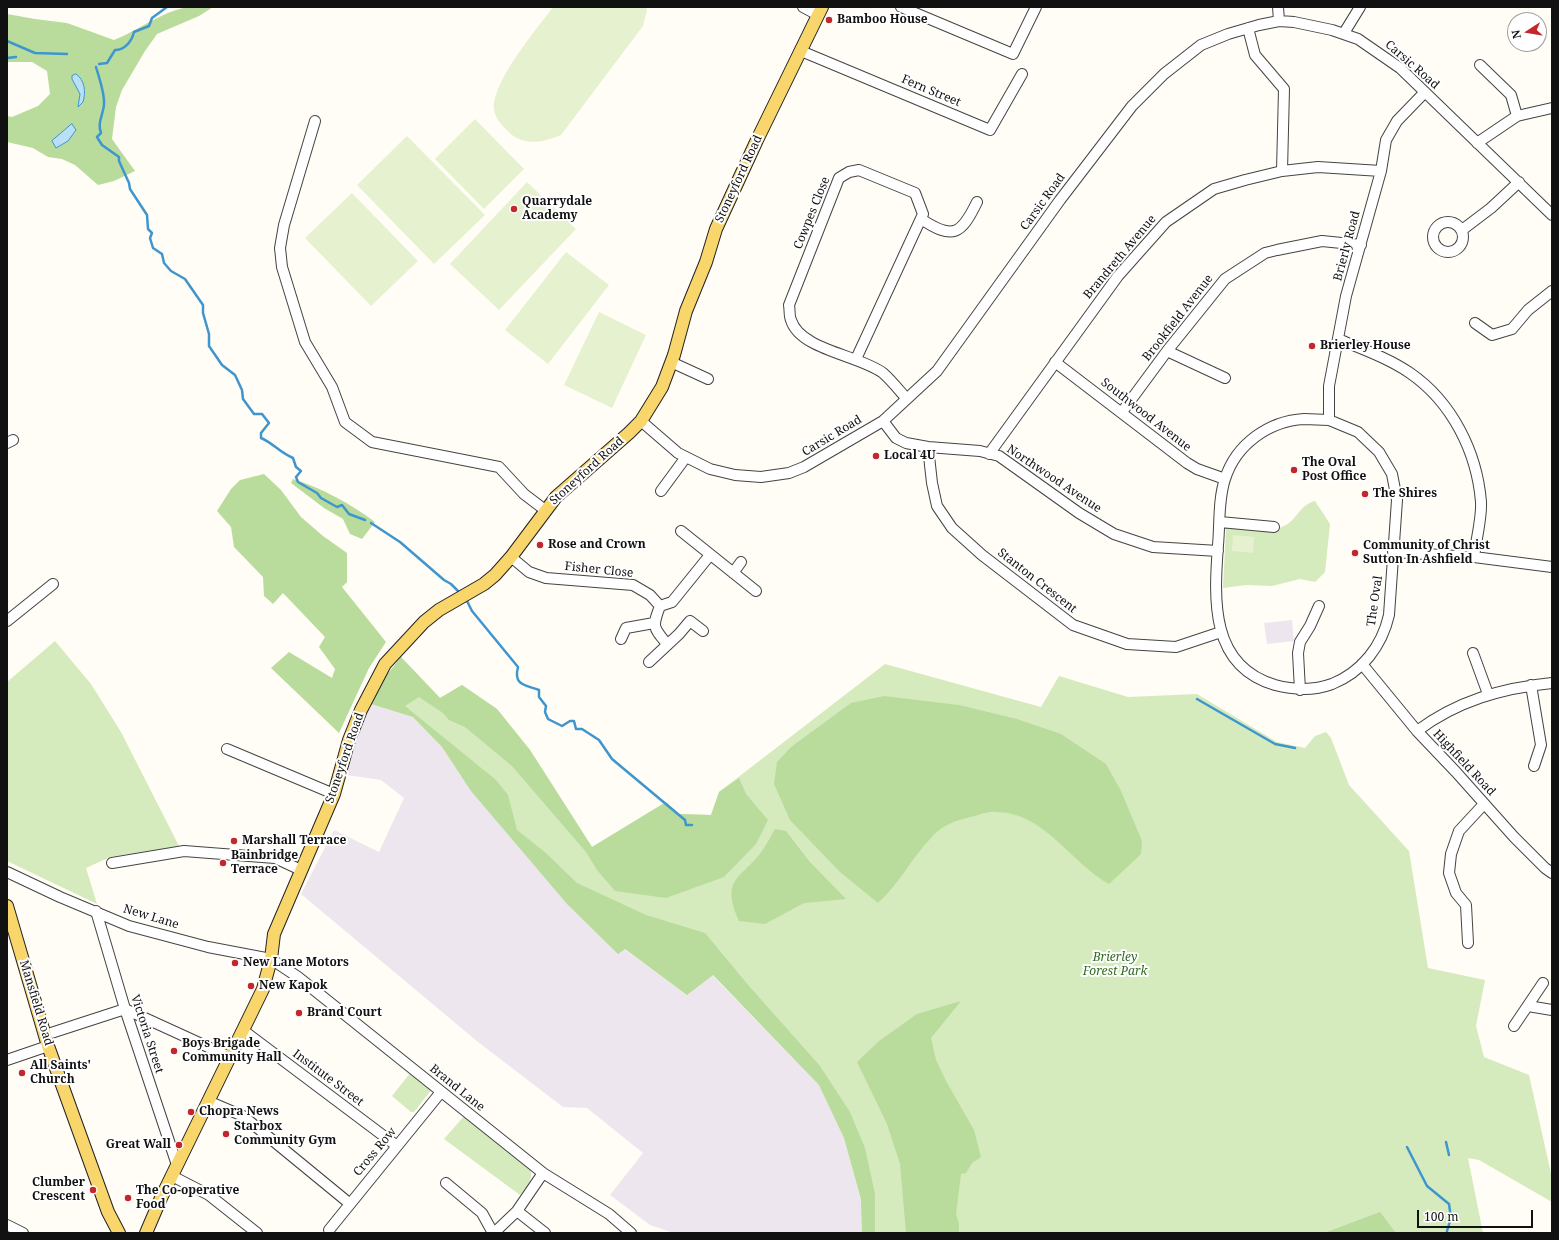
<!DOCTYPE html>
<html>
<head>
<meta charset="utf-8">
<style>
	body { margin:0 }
	#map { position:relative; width:1559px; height:1240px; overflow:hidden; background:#fffdf5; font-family:"Noto Serif",serif }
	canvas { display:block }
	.frame { position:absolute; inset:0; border:8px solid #111; pointer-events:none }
	.north { position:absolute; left:1507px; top:12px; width:40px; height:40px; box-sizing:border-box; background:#fff; border:1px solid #a0a0a0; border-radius:50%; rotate:258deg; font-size:11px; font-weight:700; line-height:16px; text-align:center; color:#111 }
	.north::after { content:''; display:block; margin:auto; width:14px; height:18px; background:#c4262e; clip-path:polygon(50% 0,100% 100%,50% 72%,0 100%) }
	.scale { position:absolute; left:1417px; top:1210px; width:116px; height:18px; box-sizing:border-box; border:2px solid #111; border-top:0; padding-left:5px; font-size:12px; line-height:14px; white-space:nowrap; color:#111; -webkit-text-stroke:3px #fff; paint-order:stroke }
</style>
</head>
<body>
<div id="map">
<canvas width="1559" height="1240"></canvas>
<div class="frame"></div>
<div class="north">N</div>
<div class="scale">100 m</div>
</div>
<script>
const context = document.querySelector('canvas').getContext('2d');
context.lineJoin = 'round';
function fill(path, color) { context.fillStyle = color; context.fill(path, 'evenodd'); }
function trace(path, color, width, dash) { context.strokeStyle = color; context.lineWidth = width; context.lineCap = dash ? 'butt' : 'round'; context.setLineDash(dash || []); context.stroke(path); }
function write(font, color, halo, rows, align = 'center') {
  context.font = font + ' "Noto Serif",serif'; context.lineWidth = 4; context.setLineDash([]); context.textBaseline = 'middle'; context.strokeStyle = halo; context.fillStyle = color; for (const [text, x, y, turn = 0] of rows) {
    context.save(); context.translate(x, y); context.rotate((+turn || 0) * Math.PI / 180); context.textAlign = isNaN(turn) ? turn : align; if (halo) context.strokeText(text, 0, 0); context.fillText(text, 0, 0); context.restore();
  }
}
fill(new Path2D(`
	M 1292,620 L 1294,641 L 1267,644 L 1264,623 Z
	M 368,703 L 413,717 L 442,747 L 471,791 L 567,904 L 618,954 L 624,949 L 687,995 L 712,975 L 819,1085 L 844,1138 L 861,1200 L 862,1233 L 674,1233 L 650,1225 L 610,1195 L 643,1153 L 587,1108 L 563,1107 L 478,1042 L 301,894 L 334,830 L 379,852 L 404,798 L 381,780 L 347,775 L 351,752 Z`), '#eee6ef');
fill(new Path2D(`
	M 1315,501 L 1330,524 L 1325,572 L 1315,582 L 1300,579 L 1272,586 L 1246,585 L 1223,588 L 1226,529 L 1228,526 C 1246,528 1273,535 1289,523 C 1299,515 1301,505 1315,501 Z
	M 55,641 L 91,684 L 121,732 L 179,846 L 110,857 L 86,868 L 97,904 L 7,861 L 7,682 Z
	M 401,657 L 440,698 L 462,685 L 497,709 L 530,750 L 592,847 L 666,802 L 679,814 L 711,815 L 719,792 L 885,664 L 1041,707 L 1059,676 L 1128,697 L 1197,694 L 1277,742 L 1305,748 L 1315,736 L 1326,732 L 1331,738 L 1349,785 L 1409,851 L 1428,968 L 1485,980 L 1476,1026 L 1484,1057 L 1529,1075 L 1552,1178 L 1552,1202 L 1479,1160 L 1468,1158 L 1483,1233 L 862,1233 L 861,1200 L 844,1138 L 819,1085 L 713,975 L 687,995 L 625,949 L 618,954 L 567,904 L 471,791 L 442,747 L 413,717 L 368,703 Z
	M 411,1072 L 432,1089 L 414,1112 L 411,1112 L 392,1096 Z
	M 465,1115 L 530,1167 C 534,1180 527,1186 520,1195 L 444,1139 Z`), '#d5ebbd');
fill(new Path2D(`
	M 188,7 L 213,7 L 199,16 L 157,34 L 145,51 L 122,90 L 116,107 L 112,139 L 135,171 L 114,181 L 98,185 L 75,165 L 62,159 L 48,157 L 33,148 L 7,142 L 7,116 L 12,117 L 38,106 L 50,94 L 47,71 L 32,62 L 7,62 L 7,14 L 35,19 L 67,23 L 114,40 C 139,30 161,12 188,7 Z
	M 264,474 L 281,490 L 301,517 L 323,536 L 347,553 L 347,582 L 342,587 L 386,642 L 369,668 L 339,733 L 271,668 L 289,652 L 332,678 L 335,669 L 319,647 L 325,637 L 283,593 L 273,604 L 264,596 L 263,577 L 234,547 L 231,527 L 217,511 L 231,489 L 240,480 Z
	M 293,479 C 322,488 351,504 375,522 L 362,539 L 350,534 L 343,519 L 324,508 L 291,483 Z
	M 401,657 L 440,698 L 462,685 L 497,709 L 530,750 L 592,847 L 666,802 L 679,814 L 711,815 L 719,792 L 739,778 L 746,794 L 768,820 L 756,844 L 724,877 L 666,898 L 615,891 L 597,870 L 586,852 L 512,766 L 465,727 L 449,720 L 443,713 L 419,697 L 405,706 L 496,780 L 508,795 L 517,830 L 546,853 L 577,883 L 646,915 L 705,933 L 749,986 L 820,1066 L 850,1112 L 865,1148 L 875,1194 L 875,1233 L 862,1233 L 861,1199 L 844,1138 L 819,1085 L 713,975 L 687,995 L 625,949 L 618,954 L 567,904 L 471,791 L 442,747 L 413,717 L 368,703 L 385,677 Z
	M 884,696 L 959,705 L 1017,719 L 1061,734 L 1106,764 L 1121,791 L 1142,841 L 1141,854 L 1109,884 C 1071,863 1044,812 996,812 C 989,811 981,814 975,816 C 957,820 942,824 930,839 C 911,859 899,884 878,903 L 840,872 L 790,820 L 774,784 L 777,762 L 791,747 L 851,703 Z
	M 775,829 L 786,831 L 809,861 L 846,899 L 804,903 L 765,924 L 739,921 C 720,877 741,880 762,851 C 767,844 771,836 775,829 Z
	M 961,1001 L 931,1038 L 936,1060 L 946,1081 L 974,1130 L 981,1157 L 972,1163 L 966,1173 L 961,1174 L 956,1214 L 959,1224 L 959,1233 L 906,1233 L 900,1164 L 887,1124 L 857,1062 L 879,1041 L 917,1014 Z
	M 1380,1212 L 1396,1233 L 1324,1233 Z`), '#b9dc9c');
fill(new Path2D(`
	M 553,7 L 646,7 L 647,10 L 643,26 L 561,135 C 545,142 527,146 512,135 C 505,129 495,119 494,110 C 491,83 536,30 553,7 Z
	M 475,119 L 524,169 L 484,209 L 435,159 Z
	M 407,136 L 485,215 L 434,264 L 357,185 Z
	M 527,182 L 576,229 L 499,310 L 450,264 Z
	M 352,193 L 418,261 L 371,306 L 305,238 Z
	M 566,252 L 609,285 L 548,364 L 505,330 Z
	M 599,312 L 646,335 L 612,408 L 564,385 Z
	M 1233,535 L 1254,537 L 1253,553 L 1232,551 Z`), '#e6f2cf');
const water = new Path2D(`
	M 76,74 C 85,80 86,92 83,102 L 78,107 L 80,94 L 72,79 L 72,76 Z
	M 72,124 L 76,130 L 68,141 L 56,148 L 52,141 Z`);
fill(water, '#b9e0f7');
trace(water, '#3f96cf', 1);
trace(new Path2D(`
	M 7,41 L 35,53 L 67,54
	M 7,58 L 16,57
	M 99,64 L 107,63 L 115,50 C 125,50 132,41 134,32 L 149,26 L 152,18 L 167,7
	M 96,67 C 99,78 105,93 104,105 C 103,115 97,123 101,133 L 97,137 L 102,145 L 119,157 L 119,161 L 129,183 L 130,189 L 147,215 L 148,229 L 152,233 L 150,238 L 153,248 L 162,254 L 164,263 L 171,271 L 185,279 L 203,305 L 203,313 L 209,334 L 209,346 L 222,365 L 235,375 L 242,390 L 243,399 L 254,414 L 262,414 L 269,423 L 261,433 L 261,438 C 273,443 279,452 293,458 L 296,467 L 301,471 L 296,477 L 298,482 L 317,493 L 321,498 L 337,507 L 342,505 L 349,514 L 365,520
	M 371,523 L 400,542 L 444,580 L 451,584 L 461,594
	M 466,599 L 472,611 L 518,667 C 513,686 526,685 539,690 L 539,697 L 546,706 L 545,712 L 548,719 L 562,726 L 570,721 L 574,721 L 576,729 L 582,729 L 599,740 L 612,759 L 685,820 L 686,825 L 692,825
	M 1197,699 L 1275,744 L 1295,748
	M 1446,1142 L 1449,1155
	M 1407,1147 L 1427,1186 L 1449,1204 L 1451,1218 L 1447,1231`), '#3f96cf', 2.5);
const minor = new Path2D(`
	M 803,7 L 818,15
	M 901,7 L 1013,54 L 1036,7
	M 1278,7 L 1279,21
	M 1248,28 L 1255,55 L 1284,89 L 1282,171
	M 1344,33 L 1360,7
	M 801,51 L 990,130 L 1022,74
	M 1480,65 L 1511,95 L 1517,116
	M 315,121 L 284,225 L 280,248 L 282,267 L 305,342 L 332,387 L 345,422 L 372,442 L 499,467 L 524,494 L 545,510
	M 1477,143 L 1517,116 L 1552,108
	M 921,219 C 953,240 961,235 977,202
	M1433 237a15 15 0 1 1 30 0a15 15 0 1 1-30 0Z
	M 1462,230 L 1491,208 L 1519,182
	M 1475,323 L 1492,335 L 1512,329 L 1528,310 L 1552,291
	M 1338,339 C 1362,349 1388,358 1410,373 C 1452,402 1477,452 1481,502 C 1482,518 1476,540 1474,557
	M 1167,351 L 1225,378
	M 856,359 L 923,214 L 915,193 L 859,170 L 849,172 L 839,178 L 789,305 C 790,310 789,316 791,320 C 800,350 859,355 883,373 C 891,380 899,390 906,398
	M 671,362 L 708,379
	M 1055,362 L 1187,463 L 1197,469 L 1225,479
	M 1122,412 L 1167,351 L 1225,279 L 1265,253 L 1277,250 L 1322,241 L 1361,245
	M 1304,419 L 1329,420 L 1358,432 L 1379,452 L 1392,474 L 1397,500 L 1389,615 C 1382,646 1362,672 1332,684 C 1313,691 1294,690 1275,685 C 1210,666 1214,600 1218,545 C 1220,524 1218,500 1225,479 C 1236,444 1269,421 1304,419 Z
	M 1329,420 L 1329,386 L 1346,296 L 1381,171 L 1386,140 L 1397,121 L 1425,92
	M 641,421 L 678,453 L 710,469 L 735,475 L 761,477 L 789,473 L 804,467 L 883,421 L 937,371 L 1060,200 L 1132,106 L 1164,74 L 1201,45 L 1228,34 L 1259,25 L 1279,21 L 1294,22 L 1332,30 L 1358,39 L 1400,68 L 1552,215
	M 883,421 L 896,438 L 906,443 L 928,447 L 980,451 L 999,456 L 1079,513 L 1114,534 L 1153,547 L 1218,551
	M 7,443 L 13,440
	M 928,447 L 932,483 L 937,506 L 952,528 L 982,555 L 1073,625 L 1127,644 L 1176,647 L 1221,632
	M 989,454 L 1118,276 L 1166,222 L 1214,189 L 1245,180 L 1282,171 L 1318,167 L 1381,171
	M 661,491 L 686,457
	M 1220,522 L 1274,527
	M 681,531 L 756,591
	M 1393,552 L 1474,557 L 1552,567
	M 511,557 L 529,572 L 546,578 L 633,585 L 650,595 L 660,606 L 672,602 L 710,555
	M 733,573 L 741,562
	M 660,606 C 652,627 653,627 667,644
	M 7,621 L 53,584
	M 621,639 L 626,628 L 654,623
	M 1473,653 L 1488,694
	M 649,662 L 679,634 L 690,621 L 703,631
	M 1362,664 L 1417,731 L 1456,772 L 1514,837 L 1545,868 L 1552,873
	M 1531,685 L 1541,745 L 1534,766
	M 1300,690 L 1298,653 L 1300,642 L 1310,626 L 1319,606
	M 1417,731 C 1457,701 1502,688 1552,683
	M 227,749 L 334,794
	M 112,863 L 184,851 L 275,858 L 301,870
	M 7,872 L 60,897 L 129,926 L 208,947 L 271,959 L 298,977 L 543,1173 L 609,1214 L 631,1233
	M 96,911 L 125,1009 L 177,1165
	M 1468,943 L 1466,905 L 1456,893 L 1449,873 L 1451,854 L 1459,831 L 1484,804
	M 1528,1006 L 1552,1010
	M 1514,1026 L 1543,983
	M 244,1031 L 397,1146
	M 45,1035 L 125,1009 L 230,1057
	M 7,1060 L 48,1046
	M 208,1101 L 243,1116 L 349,1203
	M 172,1176 L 209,1195 L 257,1233
	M 446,1183 L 482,1213 L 493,1233
	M 517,1211 L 545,1233
	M 7,1225 L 23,1233
	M 329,1230 L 441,1092
	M 494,1233 L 517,1211 L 543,1173`);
const major = new Path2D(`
	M 7,906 L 48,1046 L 108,1212 L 119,1233
	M 146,1233 L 161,1198 L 263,989 L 271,959 L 274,934 L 334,794 L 349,740 L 361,710 L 385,664 L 424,622 L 439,610 L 484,584 L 495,575 L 511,557 L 556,497 L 629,433 L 641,421 L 662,387 L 674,355 L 686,311 L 706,262 L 716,229 L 757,140 L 822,7`);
trace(minor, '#444', 12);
trace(major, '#222', 14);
trace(minor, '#fff', 10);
trace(major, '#f9d66b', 12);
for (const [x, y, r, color] of [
	[829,20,4,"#c4262e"],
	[514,209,4,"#c4262e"],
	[1312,346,4,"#c4262e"],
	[876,456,4,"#c4262e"],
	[1294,470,4,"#c4262e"],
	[1365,494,4,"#c4262e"],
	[540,545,4,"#c4262e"],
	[1355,553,4,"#c4262e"],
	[234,841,4,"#c4262e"],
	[223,863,4,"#c4262e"],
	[235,963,4,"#c4262e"],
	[251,986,4,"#c4262e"],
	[299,1013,4,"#c4262e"],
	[174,1051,4,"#c4262e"],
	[22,1073,4,"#c4262e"],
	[191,1112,4,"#c4262e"],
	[226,1134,4,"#c4262e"],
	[179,1145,4,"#c4262e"],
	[93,1190,4,"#c4262e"],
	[128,1198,4,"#c4262e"]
]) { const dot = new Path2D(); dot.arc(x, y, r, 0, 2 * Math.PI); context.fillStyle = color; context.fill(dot); trace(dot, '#fff', 1.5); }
write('bold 12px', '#111', '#fff', [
	["Bamboo House",837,20],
	["Quarrydale",522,202],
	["Academy",522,216],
	["Brierley House",1320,346],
	["Local 4U",884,456],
	["The Oval",1302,463],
	["Post Office",1302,477],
	["The Shires",1373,494],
	["Rose and Crown",548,545],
	["Community of Christ",1363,546],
	["Sutton In Ashfield",1363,560],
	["Marshall Terrace",242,841],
	["Bainbridge",231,856],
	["Terrace",231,870],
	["New Lane Motors",243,963],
	["New Kapok",259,986],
	["Brand Court",307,1013],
	["Boys Brigade",182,1044],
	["Community Hall",182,1058],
	["All Saints'",30,1066],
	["Church",30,1080],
	["Chopra News",199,1112],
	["Starbox",234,1127],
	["Community Gym",234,1141],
	["Great Wall",171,1145,"right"],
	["Clumber",85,1183,"right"],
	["Crescent",85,1197,"right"],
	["The Co-operative",136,1191],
	["Food",136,1205]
], 'left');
write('12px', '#111', '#fff', [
	["Carsic Road",1412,65,41],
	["Fern Street",931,91,23],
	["Stoneyford Road",739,179,-65],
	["Carsic Road",1043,202,-54],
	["Cowpes Close",812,213,-68],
	["Brierly Road",1347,246,-75],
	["Brandreth Avenue",1120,257,-50],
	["Brookfield Avenue",1178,318,-52],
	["Southwood Avenue",1146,415,38],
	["Carsic Road",832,436,-31],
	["Stoneyford Road",587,471,-42],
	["Northwood Avenue",1054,479,34],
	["Fisher Close",599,570,6],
	["Stanton Crescent",1037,581,38],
	["The Oval",1375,601,-82],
	["Stoneyford Road",345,758,-71],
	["Highfield Road",1464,763,47],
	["New Lane",151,917,17],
	["Mansfield Road",36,1003,73],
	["Victoria Street",147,1034,72],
	["Institute Street",328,1078,37],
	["Brand Lane",457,1088,39],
	["Cross Row",375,1152,-50]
]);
write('italic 12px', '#2f6b1f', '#fff', [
	["Brierley",1115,958],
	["Forest Park",1115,972]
]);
</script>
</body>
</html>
